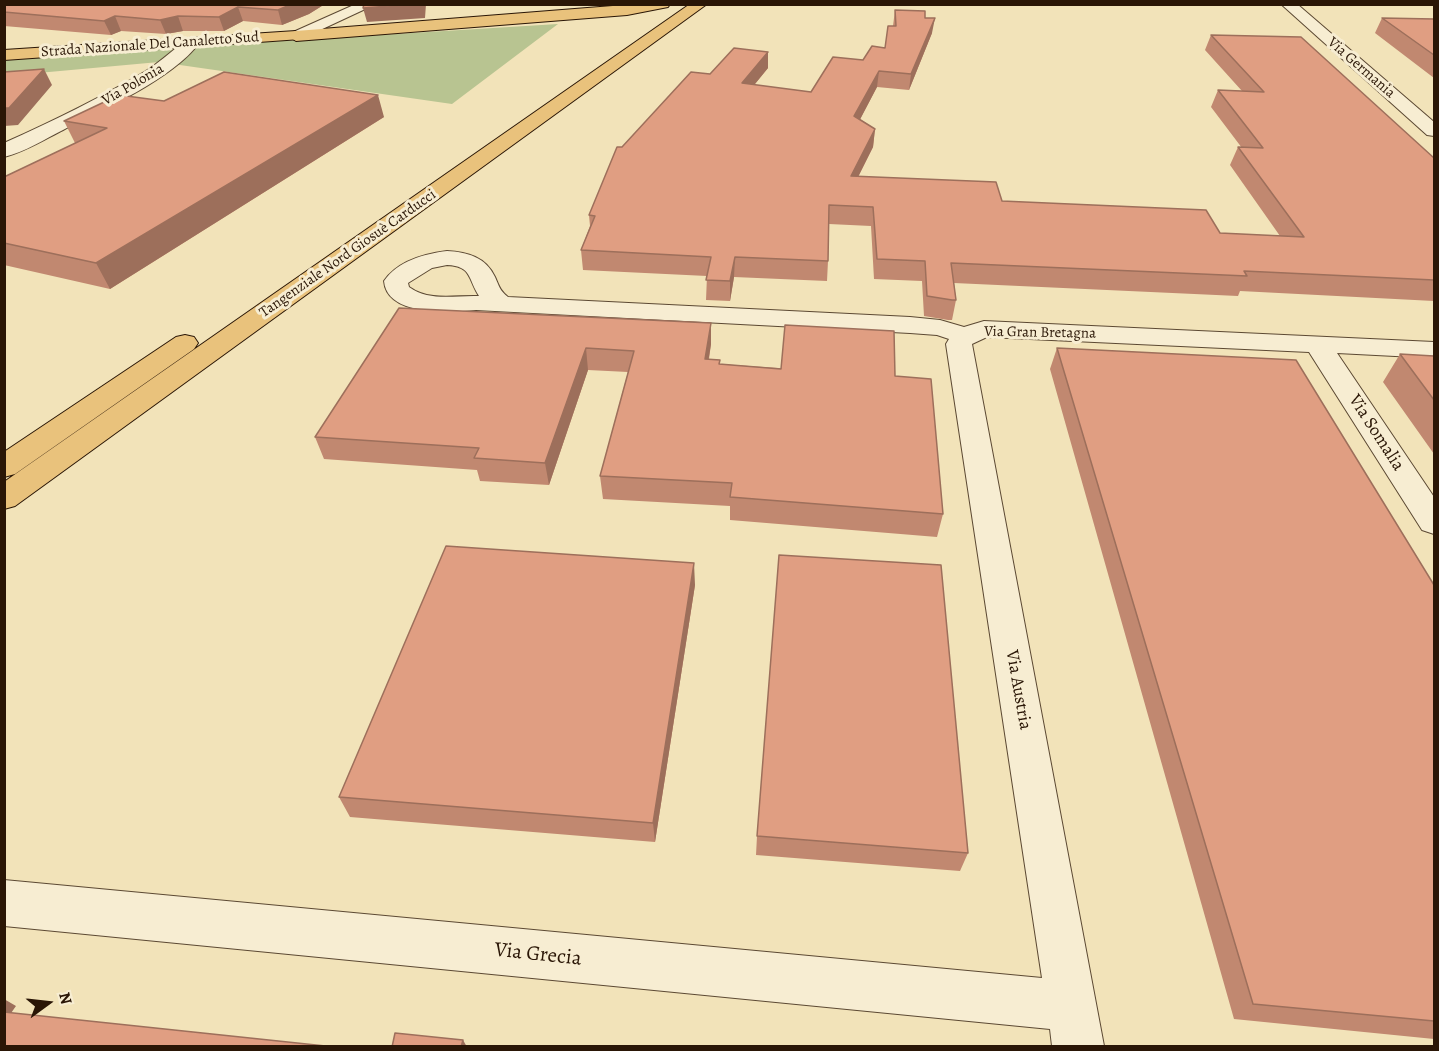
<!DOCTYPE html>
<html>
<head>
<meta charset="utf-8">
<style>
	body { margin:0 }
	#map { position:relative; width:1439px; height:1051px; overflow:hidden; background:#f2e3b9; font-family:Alegreya,serif }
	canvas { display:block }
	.frame { position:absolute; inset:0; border:6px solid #2a1606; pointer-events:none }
	.north { position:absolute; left:18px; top:973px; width:60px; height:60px; -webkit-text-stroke:4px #f7edd2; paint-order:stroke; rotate:75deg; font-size:16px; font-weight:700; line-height:24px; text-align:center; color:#2a1606 }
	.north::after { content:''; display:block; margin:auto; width:21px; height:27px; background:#2a1606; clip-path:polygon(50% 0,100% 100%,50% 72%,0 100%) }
</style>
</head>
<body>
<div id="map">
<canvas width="1439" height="1051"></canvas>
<div class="frame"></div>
<div class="north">N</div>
</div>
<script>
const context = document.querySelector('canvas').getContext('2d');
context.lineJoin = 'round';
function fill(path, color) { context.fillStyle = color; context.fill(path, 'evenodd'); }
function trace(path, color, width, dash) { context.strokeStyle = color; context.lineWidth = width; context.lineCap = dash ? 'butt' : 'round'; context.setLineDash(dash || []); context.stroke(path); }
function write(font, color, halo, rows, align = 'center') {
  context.font = font + ' Alegreya,serif'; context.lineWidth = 6; context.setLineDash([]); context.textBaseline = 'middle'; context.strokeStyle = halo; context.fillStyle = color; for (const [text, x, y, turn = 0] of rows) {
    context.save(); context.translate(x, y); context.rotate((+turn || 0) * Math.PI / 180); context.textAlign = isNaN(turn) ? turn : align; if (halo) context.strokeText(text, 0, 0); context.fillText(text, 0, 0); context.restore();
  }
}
fill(new Path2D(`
	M 558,24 L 452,104 L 159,62 L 5,76 L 5,58 Z`), '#b8c491');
const minor = new Path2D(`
	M 356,4 L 376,4 L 301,39 L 291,39 L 288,36 L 291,33 Z
	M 1281,4 L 1297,4 L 1434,122 L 1434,136 L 1427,135 Z
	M 191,38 L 199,43 C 174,78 102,110 63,130 C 45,139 25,152 4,157 L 4,143 C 53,121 100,98 146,71 C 157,65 184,40 191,38 Z
	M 447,251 C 467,252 486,257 495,277 C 499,286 500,291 508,297 L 910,317 L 940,320 L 964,327 L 984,321 L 1434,342 L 1434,358 L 1337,353 L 1434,497 L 1434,534 L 1422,530 L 1309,352 L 987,337 L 972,344 L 1104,1046 L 1052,1046 L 1050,1029 L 4,926 L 4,880 L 1042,978 L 946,344 L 949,339 L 937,335 L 910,333 L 476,310 C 450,312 387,317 384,281 C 398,261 423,254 447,251 ZM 447,265 C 472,266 468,279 479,296 C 455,295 430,302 409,287 L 408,283 L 432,268 Z`);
const major = new Path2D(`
	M 296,31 L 301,33 L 304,36 L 301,39 L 4,60 L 4,50 Z`);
const highway = new Path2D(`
	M 638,4 L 670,4 L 668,7 L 627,15 L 296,41 L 288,36 L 296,31 Z
	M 690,4 L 707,4 L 15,506 L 4,509 L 4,482 Z
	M 185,335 L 194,337 L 198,343 L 194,349 L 15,474 L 4,477 L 4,452 L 176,337 Z`);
trace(minor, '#5c4933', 2);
trace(major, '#2a1606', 2);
trace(highway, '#2a1606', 2);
fill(minor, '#f7edd2');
fill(major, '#e9c27c');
fill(highway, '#e9c27c');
fill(new Path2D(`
	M 4,4 L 325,4 L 309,14 L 282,25 L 243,21 L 224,31 L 183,31 L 166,34 L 121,31 L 111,35 L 4,26 Z
	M 895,10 L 925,18 L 932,33 L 909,90 L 877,87 L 860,119 L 875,129 L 873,147 L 858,177 L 1002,201 L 1220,233 L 1280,236 L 1230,165 L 1238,147 L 1242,148 L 1211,107 L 1218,90 L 1242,91 L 1205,50 L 1211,35 L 1434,158 L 1434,301 L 1240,291 L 1238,296 L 954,283 L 956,300 L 952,320 L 948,320 L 924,316 L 922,281 L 874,279 L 871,226 L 829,224 L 828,261 L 827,281 L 734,277 L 730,301 L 706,300 L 707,276 L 583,270 L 581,250 L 590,226 L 589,215 L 622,147 L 710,74 L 768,52 L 768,68 L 754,85 L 811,92 L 863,60 L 885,48 L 893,26 Z
	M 1382,18 L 1434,19 L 1434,78 L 1375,33 Z
	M 164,101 L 384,117 L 110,289 L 4,265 L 4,177 L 75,143 L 64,121 Z
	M 399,308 L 711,344 L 709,359 L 720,360 L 720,364 L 895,376 L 943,514 L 937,537 L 730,520 L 730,506 L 603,499 L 600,476 L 628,372 L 588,370 L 549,485 L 480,481 L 477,470 L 324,459 L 315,437 Z
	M 1057,348 L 1434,585 L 1434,1039 L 1234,1019 L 1050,369 Z
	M 1400,354 L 1434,356 L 1434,454 L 1383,382 Z
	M 695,585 L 655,842 L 350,817 L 339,797 Z
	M 757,836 L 968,853 L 960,871 L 756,855 Z`), '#c18870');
fill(new Path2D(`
	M 292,4 L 325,4 L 309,14 L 282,25 L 278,10 Z
	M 415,4 L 426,4 L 425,18 L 367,22 L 363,8 Z
	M 238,7 L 243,21 L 224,31 L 219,17 Z
	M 115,16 L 121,31 L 111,35 L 104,21 Z
	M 178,16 L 183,31 L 166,34 L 160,20 Z
	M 935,18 L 932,33 L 909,90 L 911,74 Z
	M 768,52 L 768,68 L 742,100 L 742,83 Z
	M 44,69 L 52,85 L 18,125 L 4,126 L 4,108 Z
	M 879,71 L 877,87 L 853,133 L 854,116 Z
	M 378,95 L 384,117 L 110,289 L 96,263 Z
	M 875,129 L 873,147 L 849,195 L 851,176 Z
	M 735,257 L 734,277 L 730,301 L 730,281 Z
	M 711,323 L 711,344 L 705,381 L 705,359 Z
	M 586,348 L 588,370 L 549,485 L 545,463 Z
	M 694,563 L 695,585 L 655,842 L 653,823 Z
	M 4,999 L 16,1006 L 4,1023 Z
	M 463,1040 L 467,1047 L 461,1047 Z`), '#9d6f5b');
const building = new Path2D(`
	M 4,4 L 292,4 L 278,10 L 238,7 L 219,17 L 178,16 L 160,20 L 115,16 L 104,21 L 4,12 Z
	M 364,4 L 415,4 L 363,8 Z
	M 895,10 L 925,11 L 925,18 L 935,18 L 911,74 L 879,71 L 854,116 L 875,129 L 851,176 L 996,182 L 1002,201 L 1206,210 L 1220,233 L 1304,237 L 1238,147 L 1263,148 L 1218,90 L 1264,92 L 1211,35 L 1301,37 L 1434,158 L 1434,280 L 1244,271 L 1247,276 L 951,263 L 956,300 L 952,300 L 927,296 L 925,261 L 877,259 L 873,207 L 829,205 L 828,261 L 735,257 L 730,281 L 706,280 L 711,257 L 581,250 L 595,216 L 589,215 L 617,147 L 622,147 L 691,72 L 710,74 L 734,48 L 768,52 L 742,83 L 811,92 L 833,57 L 863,60 L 872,46 L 885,48 L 888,26 L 896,26 Z
	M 1382,18 L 1434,19 L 1434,55 Z
	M 44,69 L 9,108 L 4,108 L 4,72 Z
	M 224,72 L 378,95 L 96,263 L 4,243 L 4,177 L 107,128 L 64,121 L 119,95 L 164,101 Z
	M 399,308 L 711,323 L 705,359 L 720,360 L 719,364 L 781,369 L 785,325 L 894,331 L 895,376 L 931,379 L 943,514 L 730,497 L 732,483 L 600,476 L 634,351 L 586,348 L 545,463 L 474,458 L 479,448 L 315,437 Z
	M 1057,348 L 1296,360 L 1434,585 L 1434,1021 L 1253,1004 Z
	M 1400,354 L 1434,356 L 1434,400 Z
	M 446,546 L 694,563 L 653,823 L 339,797 Z
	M 779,555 L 941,565 L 968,853 L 757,836 Z
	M 4,1012 L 335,1047 L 4,1047 Z
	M 395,1033 L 463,1040 L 461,1047 L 392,1047 Z`);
fill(building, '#e09e82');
trace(building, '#9d6f5b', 1.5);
write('15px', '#2a1606', '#f7edd2', [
	["Strada Nazionale Del Canaletto Sud",150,45,-4],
	["Via Germania",1361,68,41],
	["Via Polonia",133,85,-30],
	["Tangenziale Nord Giosuè Carducci",348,254,-35],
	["Via Gran Bretagna",1040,333,1]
]);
write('18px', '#2a1606', '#f7edd2', [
	["Via Somalia",1376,433,57],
	["Via Austria",1018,690,80]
]);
write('21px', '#2a1606', '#f7edd2', [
	["Via Grecia",538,955,6]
]);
</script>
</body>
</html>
